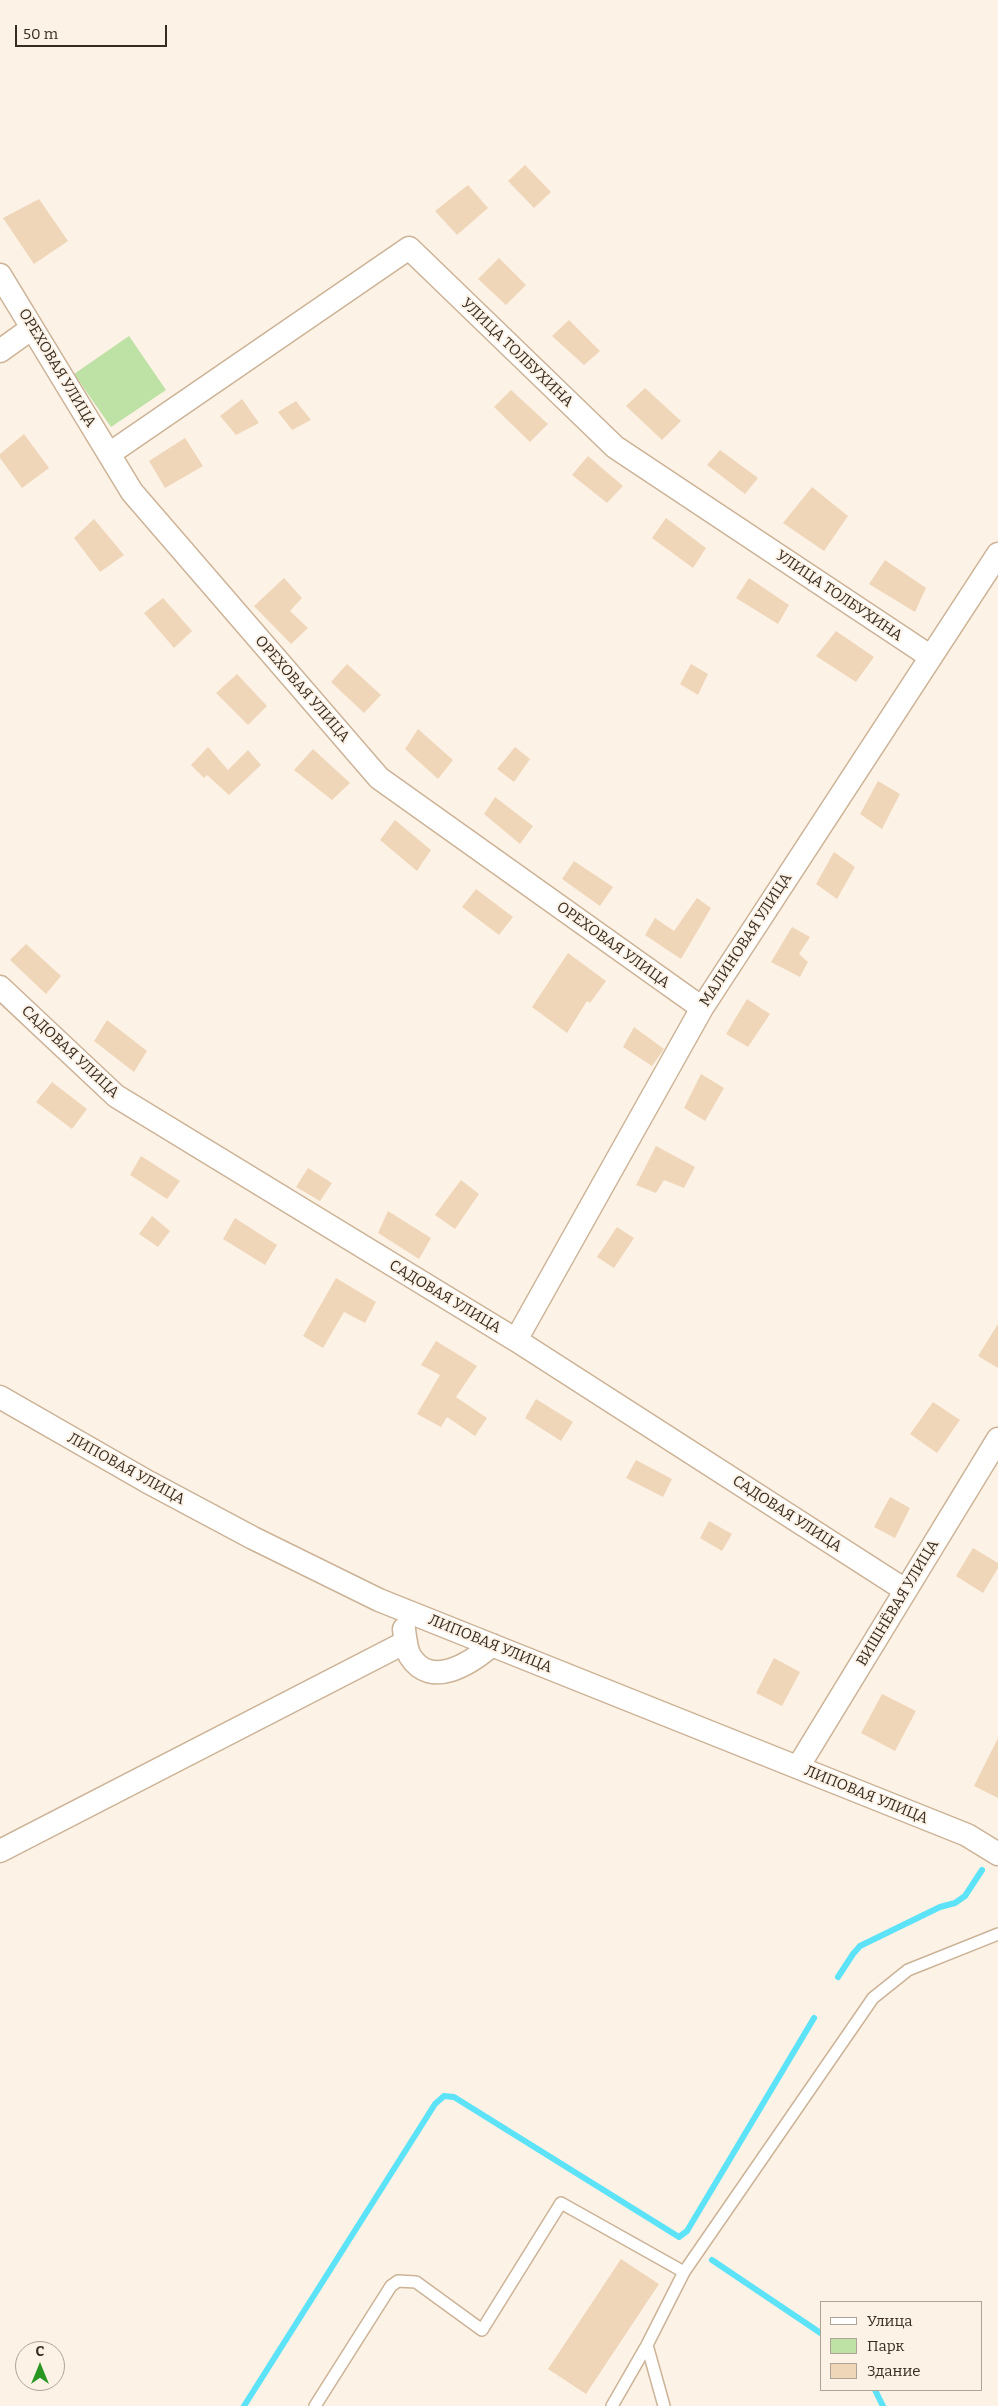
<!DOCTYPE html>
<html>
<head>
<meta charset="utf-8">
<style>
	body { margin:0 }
	#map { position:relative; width:998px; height:2406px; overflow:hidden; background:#fdf2e6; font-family:Bitter,serif }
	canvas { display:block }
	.legend { position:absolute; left:820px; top:2301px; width:162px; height:90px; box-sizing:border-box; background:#fdf2e6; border:1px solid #ada397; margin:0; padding:6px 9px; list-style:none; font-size:15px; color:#362c21 }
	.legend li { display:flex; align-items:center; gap:10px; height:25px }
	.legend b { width:25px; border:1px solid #ada397 }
	.north { position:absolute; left:15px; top:2341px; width:50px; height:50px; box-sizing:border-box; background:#fdf2e6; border:1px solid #ada397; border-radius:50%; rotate:0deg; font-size:14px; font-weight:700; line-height:20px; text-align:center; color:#362c21 }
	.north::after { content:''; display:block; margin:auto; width:18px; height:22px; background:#2a9722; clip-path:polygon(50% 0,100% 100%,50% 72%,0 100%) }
	.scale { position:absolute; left:15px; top:25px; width:152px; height:22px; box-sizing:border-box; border:2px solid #362c21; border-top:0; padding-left:6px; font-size:15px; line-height:18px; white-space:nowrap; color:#362c21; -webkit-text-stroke:4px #fdf2e6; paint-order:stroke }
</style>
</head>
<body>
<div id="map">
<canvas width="998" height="2406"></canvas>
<ul class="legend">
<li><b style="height:6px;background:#fff"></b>Улица</li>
<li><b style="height:14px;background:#bee1a6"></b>Парк</li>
<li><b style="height:14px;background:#f0d6b9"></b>Здание</li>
</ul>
<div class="north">С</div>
<div class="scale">50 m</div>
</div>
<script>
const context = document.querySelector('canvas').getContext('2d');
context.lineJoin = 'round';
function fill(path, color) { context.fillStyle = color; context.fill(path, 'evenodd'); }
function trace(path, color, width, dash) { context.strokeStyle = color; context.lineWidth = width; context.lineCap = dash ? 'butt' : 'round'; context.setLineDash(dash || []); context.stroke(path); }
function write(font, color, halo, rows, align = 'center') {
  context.font = font + ' Bitter,serif'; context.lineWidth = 4; context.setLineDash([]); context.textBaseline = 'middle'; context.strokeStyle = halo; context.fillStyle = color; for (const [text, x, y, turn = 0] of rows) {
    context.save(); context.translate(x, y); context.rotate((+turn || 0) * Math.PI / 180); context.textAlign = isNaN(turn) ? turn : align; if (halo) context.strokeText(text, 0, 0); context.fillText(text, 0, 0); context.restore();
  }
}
fill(new Path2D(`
	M 129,336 L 166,390 L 111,427 L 74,374 Z`), '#bee1a6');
trace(new Path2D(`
	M 838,1977 L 853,1954 L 860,1946 L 940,1907 L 955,1903 L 965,1896 L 982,1870
	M 712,2260 L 822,2334
	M 875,2390 L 883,2406
	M 244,2406 L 435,2104 L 444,2096 L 454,2097 L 679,2237 L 687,2231 L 814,2018`), '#5de3f7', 6);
fill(new Path2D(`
	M 525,165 L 551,192 L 534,208 L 508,181 Z
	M 468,185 L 488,208 L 457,235 L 435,211 Z
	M 39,199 L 68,241 L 34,264 L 3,218 Z
	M 499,258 L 526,285 L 506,305 L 478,279 Z
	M 569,320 L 600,351 L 584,365 L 552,336 Z
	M 645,388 L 681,421 L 662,440 L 626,406 Z
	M 511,390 L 548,424 L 530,442 L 494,407 Z
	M 242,399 L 259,423 L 236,435 L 220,416 Z
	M 296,401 L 311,420 L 292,430 L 278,412 Z
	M 24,434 L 49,468 L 22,488 L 0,458 L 0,454 Z
	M 185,438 L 203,466 L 165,488 L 149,461 Z
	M 720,450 L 758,478 L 745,494 L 707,465 Z
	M 588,456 L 623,486 L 607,503 L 572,475 Z
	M 812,487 L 848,516 L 824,551 L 783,523 Z
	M 666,518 L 706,548 L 693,568 L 652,538 Z
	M 94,519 L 124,555 L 100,572 L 74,538 Z
	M 885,560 L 926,588 L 915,612 L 869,584 Z
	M 284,578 L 302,598 L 290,611 L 308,628 L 291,644 L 254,606 Z
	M 749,578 L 789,605 L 778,624 L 736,598 Z
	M 163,598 L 192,631 L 174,648 L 144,613 Z
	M 836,631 L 874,657 L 856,682 L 816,656 Z
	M 347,664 L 381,695 L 364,713 L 331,682 Z
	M 691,664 L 708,674 L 698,695 L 680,684 Z
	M 237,674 L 267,706 L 248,725 L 216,693 Z
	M 418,729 L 453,760 L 438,779 L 405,749 Z
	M 208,747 L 228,770 L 248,750 L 261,765 L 229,795 L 207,775 L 204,778 L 191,765 Z
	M 515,747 L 530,759 L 514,782 L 497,769 Z
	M 313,749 L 350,783 L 332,800 L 294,770 Z
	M 878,781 L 900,794 L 882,829 L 860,814 Z
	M 495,797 L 533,826 L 520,844 L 484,814 Z
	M 395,820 L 431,850 L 417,871 L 380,840 Z
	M 834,852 L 855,867 L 837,899 L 816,884 Z
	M 574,861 L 613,887 L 600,906 L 562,879 Z
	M 476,889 L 513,917 L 499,935 L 462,907 Z
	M 697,898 L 711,908 L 681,959 L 645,935 L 655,918 L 674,931 Z
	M 792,927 L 810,937 L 799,954 L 808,962 L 800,977 L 771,962 Z
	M 26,944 L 61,976 L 46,994 L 10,960 Z
	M 568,953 L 606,981 L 590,1003 L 587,1001 L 567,1033 L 532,1007 Z
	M 747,999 L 770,1014 L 748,1047 L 726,1034 Z
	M 107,1020 L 147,1051 L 134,1072 L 94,1041 Z
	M 634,1027 L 664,1049 L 652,1066 L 623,1047 Z
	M 701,1074 L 724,1088 L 705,1121 L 684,1108 Z
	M 52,1082 L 87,1109 L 72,1129 L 36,1102 Z
	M 656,1146 L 695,1167 L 684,1188 L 664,1180 L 656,1193 L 636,1185 Z
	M 141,1156 L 180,1181 L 167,1199 L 130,1175 Z
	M 308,1168 L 332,1183 L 320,1201 L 296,1187 Z
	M 461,1180 L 479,1194 L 455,1229 L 435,1215 Z
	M 388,1211 L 431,1238 L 419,1259 L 378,1233 Z
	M 152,1216 L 170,1231 L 158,1247 L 139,1234 Z
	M 235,1218 L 277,1245 L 265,1265 L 223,1239 Z
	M 617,1227 L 634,1238 L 614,1268 L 597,1257 Z
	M 336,1278 L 376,1302 L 365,1323 L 344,1312 L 323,1348 L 303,1336 Z
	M 998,1324 L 998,1368 L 978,1356 Z
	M 436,1341 L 477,1366 L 456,1397 L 487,1418 L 475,1436 L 447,1417 L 441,1427 L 417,1414 L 440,1375 L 421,1365 Z
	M 536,1399 L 573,1422 L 561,1441 L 525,1418 Z
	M 933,1402 L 960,1420 L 937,1453 L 910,1434 Z
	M 636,1460 L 672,1479 L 663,1497 L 626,1478 Z
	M 890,1497 L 910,1508 L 895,1538 L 874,1527 Z
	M 709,1521 L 732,1534 L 722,1551 L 700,1538 Z
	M 973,1548 L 998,1563 L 998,1568 L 983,1593 L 956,1576 Z
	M 774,1658 L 800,1672 L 782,1706 L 756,1693 Z
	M 882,1694 L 916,1711 L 895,1751 L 861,1733 Z
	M 998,1738 L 998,1798 L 974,1786 Z
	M 621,2259 L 659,2284 L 586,2394 L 548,2369 Z`), '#f0d6b9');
const lane = new Path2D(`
	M 647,2345 L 664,2406
	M 315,2406 L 391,2286 L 398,2281 L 416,2282 L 482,2330 L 561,2203 L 684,2272
	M 612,2406 L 647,2345 L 684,2272 L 873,1998 L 908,1970 L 998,1934`);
const street = new Path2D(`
	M 0,275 L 132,492 L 379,778 L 702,1008
	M 0,351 L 32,328
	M 109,454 L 409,248 L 615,447 L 931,657
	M 0,987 L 116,1096 L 516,1340 L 905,1590
	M 516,1340 L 702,1008 L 998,554
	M 0,1397 L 148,1482 L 253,1538 L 379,1600 L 967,1835 L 998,1854
	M 404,1629 C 405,1637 406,1649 410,1656 C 431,1690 471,1663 492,1645
	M 798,1767 L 998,1439
	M 0,1851 L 406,1642`);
trace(lane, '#ccb397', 14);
trace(street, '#ccb397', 25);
trace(lane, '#fff', 11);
trace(street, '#fff', 22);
write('15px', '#362c21', '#fdf2e6', [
	["УЛИЦА ТОЛБУХИНА",517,353,44],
	["ОРЕХОВАЯ УЛИЦА",57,368,59],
	["УЛИЦА ТОЛБУХИНА",839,596,34],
	["ОРЕХОВАЯ УЛИЦА",302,689,49],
	["МАЛИНОВАЯ УЛИЦА",746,940,-57],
	["ОРЕХОВАЯ УЛИЦА",613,945,36],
	["САДОВАЯ УЛИЦА",70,1052,43],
	["САДОВАЯ УЛИЦА",445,1297,31],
	["ЛИПОВАЯ УЛИЦА",126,1469,29],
	["САДОВАЯ УЛИЦА",787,1514,33],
	["ВИШНЁВАЯ УЛИЦА",898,1603,-59],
	["ЛИПОВАЯ УЛИЦА",490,1644,22],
	["ЛИПОВАЯ УЛИЦА",866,1795,22]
]);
</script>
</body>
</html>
